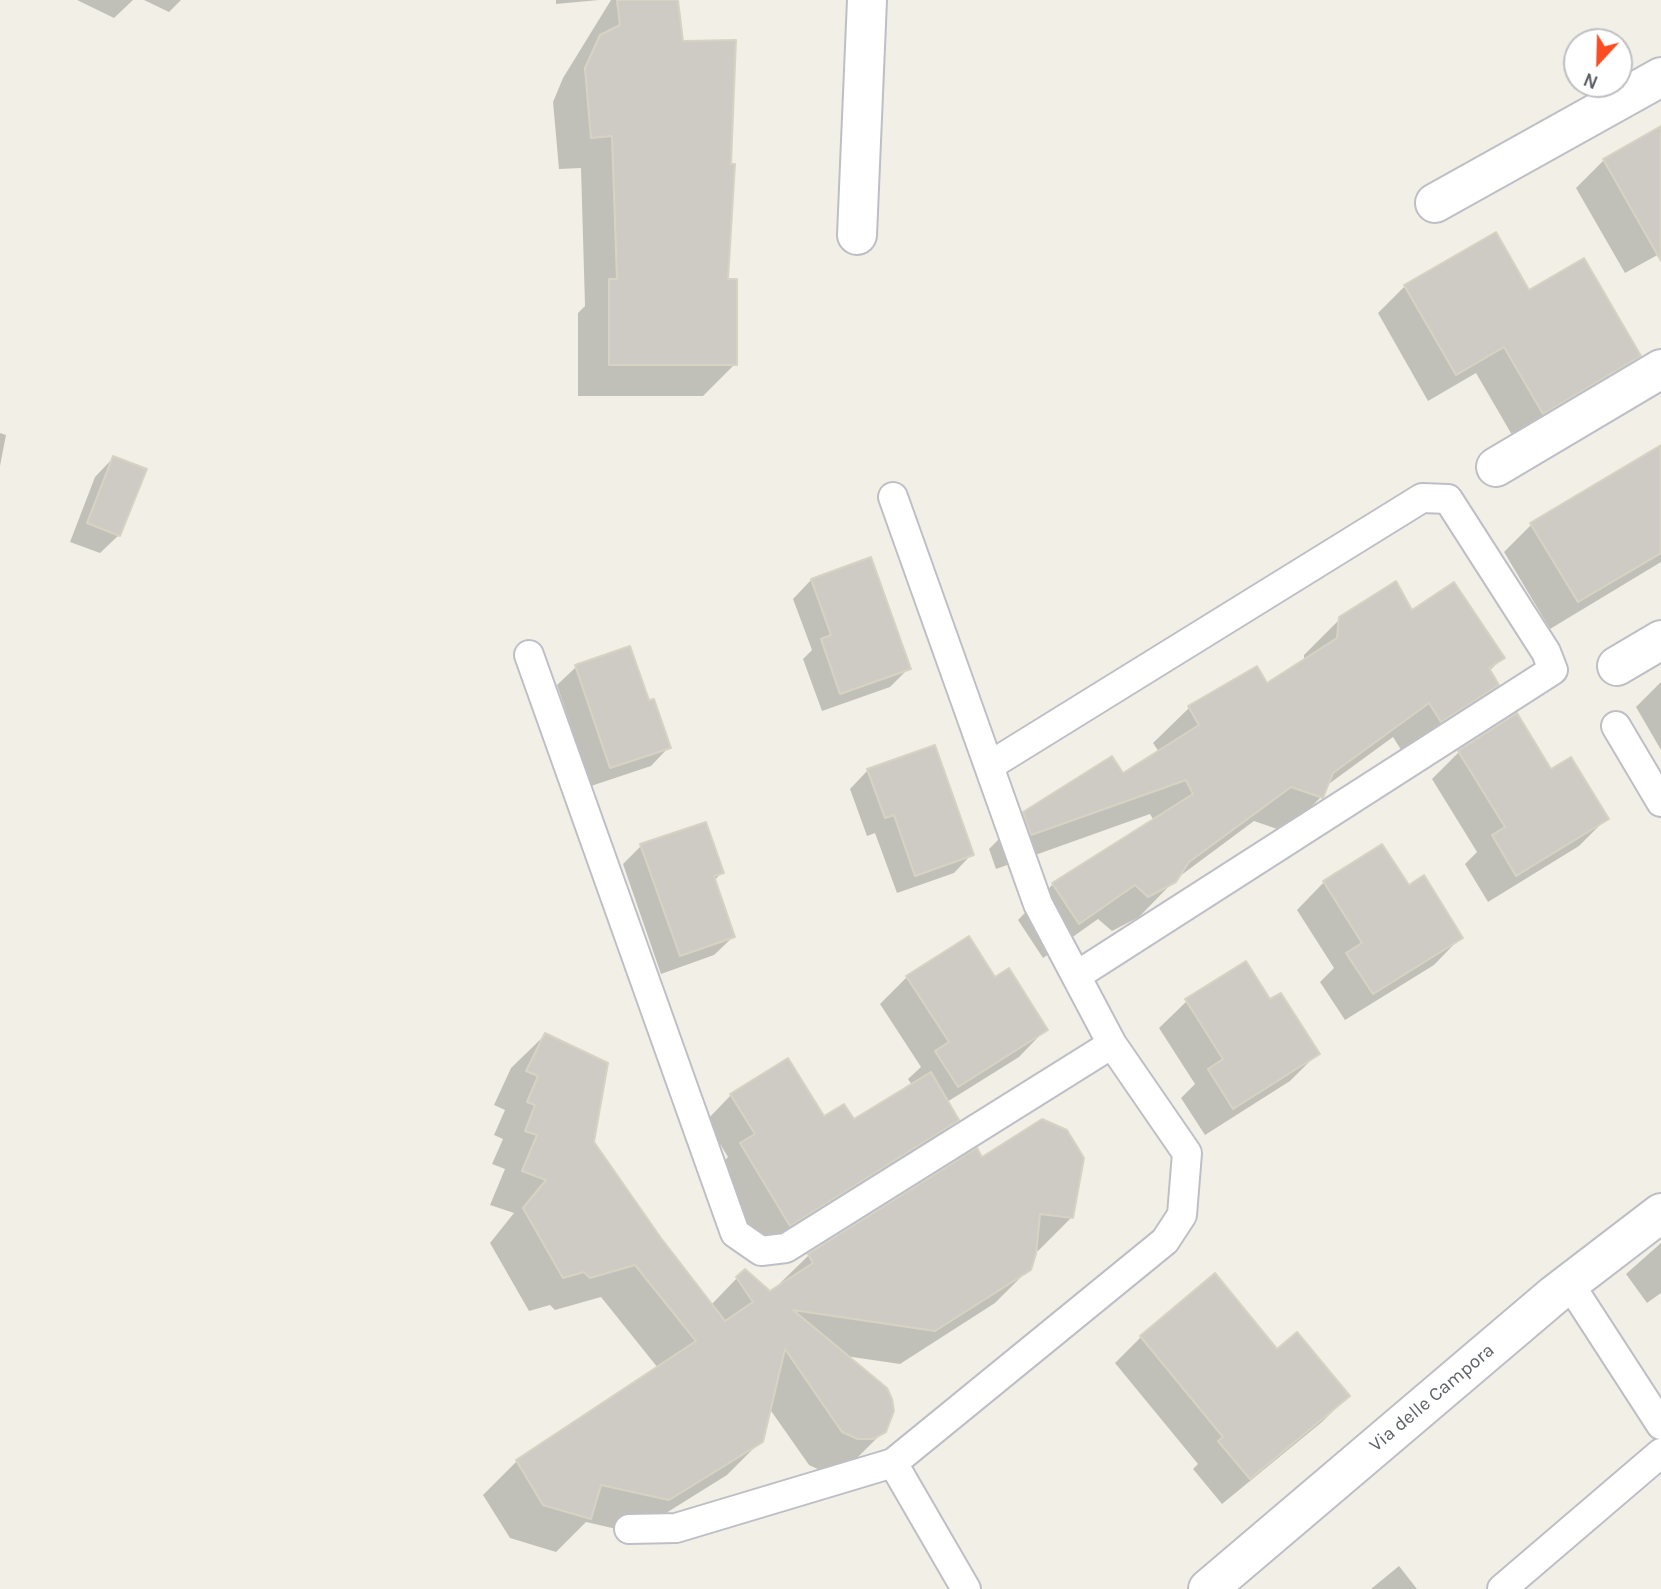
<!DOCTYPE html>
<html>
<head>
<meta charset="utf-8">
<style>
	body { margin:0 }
	#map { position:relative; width:1661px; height:1589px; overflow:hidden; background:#f2f0e6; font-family:Karla,sans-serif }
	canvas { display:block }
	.north { position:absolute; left:1563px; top:28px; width:70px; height:70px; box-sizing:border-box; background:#fff; border:2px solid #bfc0c3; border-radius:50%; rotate:202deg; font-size:19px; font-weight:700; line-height:28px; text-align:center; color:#5e6168 }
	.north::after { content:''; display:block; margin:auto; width:24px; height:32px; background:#fc4c22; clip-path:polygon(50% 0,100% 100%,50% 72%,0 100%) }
</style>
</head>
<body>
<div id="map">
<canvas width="1661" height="1589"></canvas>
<div class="north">N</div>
</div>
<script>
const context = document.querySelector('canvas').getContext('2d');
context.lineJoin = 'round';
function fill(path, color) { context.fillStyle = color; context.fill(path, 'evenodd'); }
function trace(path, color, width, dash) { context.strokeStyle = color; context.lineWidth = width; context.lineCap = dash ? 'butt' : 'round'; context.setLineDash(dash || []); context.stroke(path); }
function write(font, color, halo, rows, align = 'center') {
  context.font = font + ' Karla,sans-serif'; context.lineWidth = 7; context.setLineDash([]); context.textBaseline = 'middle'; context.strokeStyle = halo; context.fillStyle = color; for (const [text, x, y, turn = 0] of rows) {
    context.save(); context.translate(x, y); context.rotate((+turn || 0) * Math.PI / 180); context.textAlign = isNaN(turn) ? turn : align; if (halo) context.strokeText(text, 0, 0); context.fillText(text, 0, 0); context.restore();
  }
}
fill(new Path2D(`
	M 77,0 L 133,0 L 114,18 Z
	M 144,0 L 181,0 L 169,12 Z
	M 556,0 L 599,0 L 556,4 Z
	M 611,0 L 676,0 L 681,43 L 726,281 L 735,364 L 703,396 L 578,396 L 578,313 L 585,306 L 581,168 L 559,169 L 553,102 L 563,78 Z
	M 1661,128 L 1661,253 L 1625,273 L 1576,188 L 1604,160 Z
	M 1405,286 L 1529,292 L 1630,360 L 1603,388 L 1515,440 L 1476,373 L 1428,401 L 1378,313 Z
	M 0,433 L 6,435 L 0,466 Z
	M 1661,447 L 1661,562 L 1550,629 L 1504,552 L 1531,525 Z
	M 113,458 L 119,535 L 100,553 L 70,542 L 95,477 Z
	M 811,580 L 909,668 L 890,687 L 822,711 L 803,659 L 812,650 L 793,599 Z
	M 1411,612 L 1503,658 L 1489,671 L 1497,684 L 1462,720 L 1405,756 L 1393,737 L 1326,786 L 1321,797 L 1286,832 L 1254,821 L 1176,879 L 1139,917 L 1112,931 L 1098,919 L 1043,958 L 1018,920 L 1053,884 L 1154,821 L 1150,814 L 996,869 L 989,849 L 1024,814 L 1123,775 L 1159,752 L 1153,743 L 1189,708 L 1256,668 L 1267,685 L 1304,662 L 1304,655 L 1340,619 Z
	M 576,667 L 648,702 L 669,747 L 651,766 L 591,786 L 557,685 Z
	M 1661,682 L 1661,750 L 1636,707 Z
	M 1459,752 L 1551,771 L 1606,819 L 1579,846 L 1488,902 L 1465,864 L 1477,852 L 1432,779 Z
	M 868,770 L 972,854 L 954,873 L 897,893 L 875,833 L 867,836 L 850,789 Z
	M 641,846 L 722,872 L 714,881 L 733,937 L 714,955 L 661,974 L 623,864 Z
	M 1324,882 L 1408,887 L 1461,937 L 1434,965 L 1345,1020 L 1320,982 L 1334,968 L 1297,910 Z
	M 907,977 L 994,980 L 1046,1029 L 1019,1057 L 947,1102 L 957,1120 L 932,1145 L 765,1250 L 715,1170 L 728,1157 L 706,1121 L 731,1095 L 824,1119 L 853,1121 L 912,1085 L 908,1079 L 921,1067 L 880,1004 Z
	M 1187,1001 L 1269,1001 L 1318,1053 L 1290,1081 L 1205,1135 L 1181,1098 L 1195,1084 L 1159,1028 Z
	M 545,1035 L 592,1142 L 660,1239 L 711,1305 L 737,1278 L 770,1293 L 809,1255 L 981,1159 L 1072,1217 L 1038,1251 L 1035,1250 L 1029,1269 L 995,1303 L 900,1364 L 845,1356 L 884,1431 L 850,1465 L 824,1472 L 809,1465 L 769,1408 L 761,1441 L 727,1475 L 634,1533 L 586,1522 L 556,1552 L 510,1538 L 483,1495 L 517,1461 L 658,1368 L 601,1297 L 555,1310 L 550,1305 L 529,1311 L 490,1243 L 514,1213 L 490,1205 L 505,1169 L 492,1164 L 503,1139 L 494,1135 L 505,1110 L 494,1105 L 511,1068 Z
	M 1661,1243 L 1661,1293 L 1647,1303 L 1626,1274 Z
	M 1141,1337 L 1277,1351 L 1348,1396 L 1322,1422 L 1222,1504 L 1193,1469 L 1198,1464 L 1115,1363 Z
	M 1399,1566 L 1417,1589 L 1371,1589 Z`), '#0003');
const building = new Path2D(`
	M 617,0 L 678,0 L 683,41 L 736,40 L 731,164 L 735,164 L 728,279 L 737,279 L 737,365 L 609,365 L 609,279 L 617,279 L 612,136 L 591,138 L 585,68 L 600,35 L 620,25 Z
	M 1661,126 L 1661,261 L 1603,159 Z
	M 1496,232 L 1529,290 L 1584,258 L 1641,356 L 1543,414 L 1504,347 L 1456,375 L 1404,285 Z
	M 1661,445 L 1661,553 L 1578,602 L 1530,523 Z
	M 113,456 L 147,469 L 120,536 L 87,523 Z
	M 871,557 L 911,669 L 840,694 L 821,639 L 831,635 L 811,579 Z
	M 1396,581 L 1412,610 L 1454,582 L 1505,658 L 1489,668 L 1499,685 L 1441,722 L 1429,703 L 1333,773 L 1323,798 L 1291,787 L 1189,862 L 1176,882 L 1148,897 L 1135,885 L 1079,924 L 1052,883 L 1193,794 L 1186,780 L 1031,835 L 1023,812 L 1112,756 L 1123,773 L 1199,725 L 1188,706 L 1257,666 L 1267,683 L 1337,638 L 1339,617 Z
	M 630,646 L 649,700 L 654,699 L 671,748 L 610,768 L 575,665 Z
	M 1517,713 L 1551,769 L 1571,757 L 1609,819 L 1516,876 L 1492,835 L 1505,827 L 1458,751 Z
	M 935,745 L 974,855 L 915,876 L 894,815 L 885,818 L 867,769 Z
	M 706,822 L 724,873 L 714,876 L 735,937 L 680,956 L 640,844 Z
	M 1382,844 L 1409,885 L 1424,875 L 1463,938 L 1373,994 L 1346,953 L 1362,943 L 1323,881 Z
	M 969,936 L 995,977 L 1009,968 L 1048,1030 L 958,1087 L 935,1051 L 949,1042 L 906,976 Z
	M 1246,961 L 1270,999 L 1281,993 L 1320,1054 L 1233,1109 L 1208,1069 L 1223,1059 L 1185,999 Z
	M 545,1033 L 608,1063 L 594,1142 L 661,1238 L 725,1321 L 753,1302 L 736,1277 L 745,1269 L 770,1291 L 813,1263 L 808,1254 L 977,1148 L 982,1157 L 1042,1119 L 1067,1130 L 1084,1158 L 1073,1218 L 1040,1214 L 1036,1254 L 1031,1270 L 935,1331 L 793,1310 L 887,1388 L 892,1399 L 894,1411 L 886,1432 L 873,1439 L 858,1439 L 842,1432 L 785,1349 L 763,1442 L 669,1500 L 601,1485 L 591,1519 L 543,1505 L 516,1460 L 696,1341 L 635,1265 L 590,1278 L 584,1272 L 563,1278 L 523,1208 L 546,1180 L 522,1171 L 537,1135 L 525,1131 L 535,1105 L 527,1102 L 538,1076 L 526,1071 Z
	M 788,1058 L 824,1116 L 844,1104 L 854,1119 L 931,1072 L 959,1120 L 790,1226 L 740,1143 L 755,1134 L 730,1094 Z
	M 1215,1273 L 1277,1349 L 1297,1332 L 1350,1396 L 1250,1479 L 1218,1441 L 1223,1437 L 1140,1336 Z`);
fill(building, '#cdcbc3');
trace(building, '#d7d3c4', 2);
const lane = new Path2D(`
	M 529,655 L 735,1233 L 761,1251 L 786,1248 L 1112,1044
	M 1616,726 L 1661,802
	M 989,766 L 1422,498 L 1448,499 L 1546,652 L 1553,670 L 1076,976
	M 1569,1283 L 1661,1425
	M 893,1463 L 966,1589
	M 629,1529 L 676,1528 L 893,1463 L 1165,1241 L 1182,1215 L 1187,1153 L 1112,1044 L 1038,904 L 893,497
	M 1502,1589 L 1661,1453`);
const street = new Path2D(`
	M 1435,203 L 1661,77
	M 857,235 L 867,0
	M 1496,467 L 1661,369
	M 1617,666 L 1661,640
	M 1208,1589 L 1554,1295 L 1661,1213`);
trace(lane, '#bebfc6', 32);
trace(street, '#bebfc6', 42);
trace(lane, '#fff', 28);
trace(street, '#fff', 38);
write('19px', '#5e6168', '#fff', [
	["Via delle Campora",1432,1398,-40]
]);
</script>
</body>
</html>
